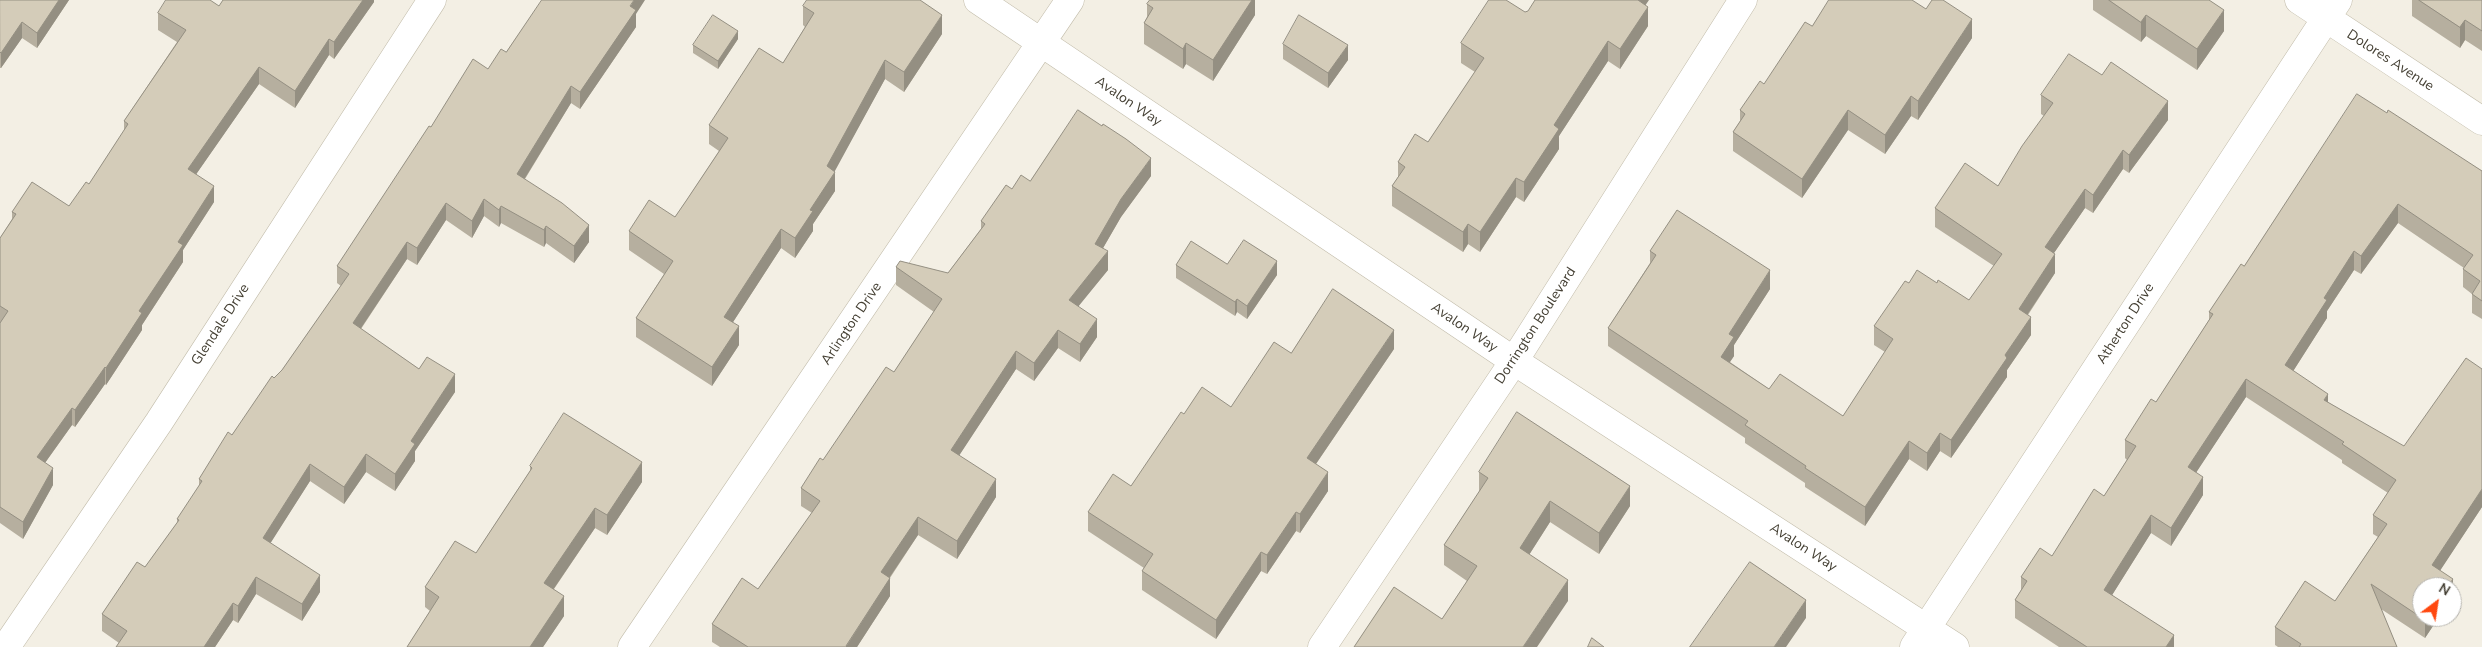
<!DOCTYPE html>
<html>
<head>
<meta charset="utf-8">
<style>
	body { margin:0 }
	#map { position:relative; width:2482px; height:647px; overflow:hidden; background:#f3efe4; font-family:"Nunito Sans",sans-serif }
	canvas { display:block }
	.north { position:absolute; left:2412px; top:577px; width:50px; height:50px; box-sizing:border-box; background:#fff; border:1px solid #b5b3ae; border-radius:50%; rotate:31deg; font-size:14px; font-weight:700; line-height:20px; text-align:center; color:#454034 }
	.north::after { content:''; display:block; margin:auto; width:18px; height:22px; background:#ff480f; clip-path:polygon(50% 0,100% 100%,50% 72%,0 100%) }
</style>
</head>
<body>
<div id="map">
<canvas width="2482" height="647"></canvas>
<div class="north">N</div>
</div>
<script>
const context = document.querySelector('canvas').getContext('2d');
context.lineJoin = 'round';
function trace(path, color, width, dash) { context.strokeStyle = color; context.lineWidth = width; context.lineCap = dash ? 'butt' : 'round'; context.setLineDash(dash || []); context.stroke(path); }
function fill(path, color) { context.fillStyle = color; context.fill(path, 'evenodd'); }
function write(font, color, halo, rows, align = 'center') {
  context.font = font + ' "Nunito Sans",sans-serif'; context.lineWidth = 4.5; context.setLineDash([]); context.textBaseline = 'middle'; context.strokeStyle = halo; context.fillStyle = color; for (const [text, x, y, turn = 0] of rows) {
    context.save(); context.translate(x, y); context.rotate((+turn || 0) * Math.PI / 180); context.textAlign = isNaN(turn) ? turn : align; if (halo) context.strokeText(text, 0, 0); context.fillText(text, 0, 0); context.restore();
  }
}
const street = new Path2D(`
	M 978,0 L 1514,361 L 1955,647
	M 2299,0 L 2482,121
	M 6,647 L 159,422 L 432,0
	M 632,647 L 1070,0
	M 1322,647 L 1514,361 L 1743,0
	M 1914,647 L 2338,0`);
trace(street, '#c1bba9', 29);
trace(street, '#fff', 28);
fill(new Path2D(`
	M 0,0 L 69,0 L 37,48 L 22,38 L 1,68 L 0,68 Z
	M 374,0 L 374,2 L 334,59 L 329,55 L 295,108 L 259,84 L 196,174 L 214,202 L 183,250 L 183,262 L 142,325 L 142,330 L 106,385 L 105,384 L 75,427 L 72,425 L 45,463 L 53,485 L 23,539 L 0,523 L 0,238 L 12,219 L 12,212 L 69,206 L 89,184 L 124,131 L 124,121 L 177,42 L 158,30 L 158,13 L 219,6 Z
	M 1255,0 L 1255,15 L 1213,81 L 1186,64 L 1183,69 L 1144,44 L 1144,23 L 1147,17 L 1147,4 Z
	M 2093,0 L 2209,0 L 2224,31 L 2197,70 L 2146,36 L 2141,42 L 2093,10 Z
	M 2412,0 L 2482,0 L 2482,51 L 2465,40 L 2460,48 L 2412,16 Z
	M 1645,5 L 1648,26 L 1620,69 L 1608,61 L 1559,136 L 1559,149 L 1524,202 L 1516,197 L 1480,252 L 1468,244 L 1463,252 L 1392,206 L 1392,186 L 1398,177 L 1398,162 L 1428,142 L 1475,72 L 1461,63 L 1461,43 L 1525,12 Z
	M 803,6 L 942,34 L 904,92 L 885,79 L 834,171 L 835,191 L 813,224 L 813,231 L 795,258 L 781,248 L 733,322 L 739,345 L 712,386 L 636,337 L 636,318 L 664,274 L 629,250 L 629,231 L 675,217 L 686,201 L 719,151 L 709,144 L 709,125 L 783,63 L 805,27 L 803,25 Z
	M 636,14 L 636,27 L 580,109 L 571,103 L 525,179 L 589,242 L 574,263 L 546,243 L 544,247 L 501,223 L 499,227 L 484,216 L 472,238 L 446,220 L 417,265 L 407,259 L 361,329 L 419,369 L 455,392 L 415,451 L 415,461 L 395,491 L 366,472 L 344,504 L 310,481 L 270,543 L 320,592 L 302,621 L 256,594 L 238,623 L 233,620 L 215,647 L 116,647 L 119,643 L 102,631 L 102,614 L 145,567 L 177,523 L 177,519 L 199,487 L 199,479 L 274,378 L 282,370 L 341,286 L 337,283 L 337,266 L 431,127 L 506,52 Z
	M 1812,26 L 1972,38 L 1918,120 L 1911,116 L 1885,154 L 1848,130 L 1802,198 L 1733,151 L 1733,132 L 1740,121 L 1740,110 L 1764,84 Z
	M 738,39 L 718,69 L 693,53 L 693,45 Z
	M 1283,44 L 1348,60 L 1328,88 L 1283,59 Z
	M 2041,95 L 2168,120 L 2129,173 L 2123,169 L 2093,213 L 2085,208 L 2054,253 L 2055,273 L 2028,315 L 2031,335 L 2007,370 L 2007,377 L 1951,458 L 1940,451 L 1927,471 L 1909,459 L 1865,526 L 1805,487 L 1805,483 L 1745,443 L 1745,438 L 1608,346 L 1608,328 L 1650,263 L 1650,251 L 1770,289 L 1734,345 L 1734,356 L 1730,362 L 1769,389 L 1843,416 L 1885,352 L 1874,345 L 1874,326 L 1909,283 L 1937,283 L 1969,300 L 1994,266 L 1935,227 L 1935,208 L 1998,186 L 2044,116 L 2041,114 Z
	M 2387,113 L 2482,171 L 2482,319 L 2472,313 L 2472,294 L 2463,287 L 2463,269 L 2464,268 L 2398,223 L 2361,274 L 2354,270 L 2327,311 L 2327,318 L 2293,371 L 2328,402 L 2482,507 L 2440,570 L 2453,597 L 2422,617 L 2439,617 L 2425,638 L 2381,609 L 2397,647 L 2278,647 L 2275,645 L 2275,627 L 2335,601 L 2378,537 L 2373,534 L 2373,515 L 2388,493 L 2342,463 L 2342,460 L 2246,397 L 2196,472 L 2203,495 L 2171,546 L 2151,533 L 2112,595 L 2174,647 L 2059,647 L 2015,618 L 2015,600 L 2021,590 L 2021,577 L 2052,556 L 2104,496 L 2127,460 L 2125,458 L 2125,440 L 2156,402 L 2209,320 L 2209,312 L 2244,266 Z
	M 1151,176 L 1121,217 L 1103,248 L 1108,270 L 1078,306 L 1097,337 L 1080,362 L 1058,348 L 1034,381 L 1016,369 L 959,455 L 996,497 L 957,559 L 918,535 L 890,578 L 890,596 L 857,647 L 720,647 L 712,642 L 712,624 L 758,589 L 812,513 L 801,506 L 801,488 L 894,372 L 934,312 L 896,285 L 896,267 L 948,273 L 981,229 L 981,221 L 1012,189 L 1030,181 Z
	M 1227,264 L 1277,275 L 1247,319 L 1237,312 L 1235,316 L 1176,278 L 1176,265 Z
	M 1394,349 L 1316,464 L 1328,491 L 1300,533 L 1296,531 L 1267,574 L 1261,571 L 1216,639 L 1142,590 L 1142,571 L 1144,568 L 1088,531 L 1088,512 L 1131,486 L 1184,414 L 1231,407 Z
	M 530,466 L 642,482 L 607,535 L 595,528 L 554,589 L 564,616 L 543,647 L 407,647 L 430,611 L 425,607 L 425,587 L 476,553 L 530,471 Z
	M 1479,472 L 1630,506 L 1599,554 L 1550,522 L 1529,555 L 1568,601 L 1442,619 L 1467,581 L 1444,565 L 1444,545 L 1479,492 Z`), '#b6af9f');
fill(new Path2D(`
	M 59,0 L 69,0 L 37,48 L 37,33 Z
	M 363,0 L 374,0 L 374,2 L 334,59 L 334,42 Z
	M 634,0 L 645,0 L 636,14 L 636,27 L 580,109 L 580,92 Z
	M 1252,0 L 1255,0 L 1255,15 L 1213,81 L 1213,60 Z
	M 1636,0 L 1649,0 L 1636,19 Z
	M 1648,7 L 1648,26 L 1620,69 L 1620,49 Z
	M 2224,10 L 2224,31 L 2197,70 L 2197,49 Z
	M 942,15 L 942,34 L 904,92 L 904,72 Z
	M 2146,15 L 2146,36 L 2141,42 L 2141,22 Z
	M 1972,19 L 1972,38 L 1918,120 L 1918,101 Z
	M 2465,20 L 2465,40 L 2460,48 L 2460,27 Z
	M 22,22 L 22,38 L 1,68 L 1,53 Z
	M 738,31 L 738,39 L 718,69 L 718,61 Z
	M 329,39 L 329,55 L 295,108 L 295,91 Z
	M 1608,41 L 1608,61 L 1559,136 L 1559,149 L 1524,202 L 1524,182 L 1554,125 Z
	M 1186,43 L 1186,64 L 1183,69 L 1183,49 Z
	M 1348,45 L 1348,60 L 1328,88 L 1328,73 Z
	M 885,60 L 885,79 L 830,180 L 835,172 L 835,191 L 813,224 L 813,231 L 795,258 L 795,238 L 810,210 L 827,166 Z
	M 259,67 L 259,84 L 188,186 L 188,169 Z
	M 571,86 L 571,103 L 517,191 L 517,174 Z
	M 1911,96 L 1911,116 L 1885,154 L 1885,135 Z
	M 2168,101 L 2168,120 L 2129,173 L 2129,155 Z
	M 1848,110 L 1848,130 L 1802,198 L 1802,179 Z
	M 2123,150 L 2123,169 L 2093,213 L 2093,195 Z
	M 1151,158 L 1151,176 L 1121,217 L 1095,262 L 1095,244 L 1121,199 Z
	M 1516,178 L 1516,197 L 1480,252 L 1480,232 Z
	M 214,186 L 214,202 L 183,250 L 183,262 L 142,325 L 142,330 L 106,385 L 106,368 L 178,242 Z
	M 2085,189 L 2085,208 L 2045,266 L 2045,247 Z
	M 484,199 L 484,216 L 472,238 L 472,221 Z
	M 446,203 L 446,220 L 417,265 L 417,248 Z
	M 2398,204 L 2398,223 L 2361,274 L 2361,256 Z
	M 501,206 L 501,223 L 499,227 L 499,210 Z
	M 1468,224 L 1468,244 L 1463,252 L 1463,232 Z
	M 589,225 L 589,242 L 574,263 L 574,246 Z
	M 546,226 L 546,243 L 544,247 L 544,230 Z
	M 781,229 L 781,248 L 724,336 L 724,317 Z
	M 407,242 L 407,259 L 353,340 L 353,323 Z
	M 1108,251 L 1108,270 L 1069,318 L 1069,300 Z
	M 2354,251 L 2354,270 L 2327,311 L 2327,318 L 2285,384 L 2285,365 L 2324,298 Z
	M 2055,254 L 2055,273 L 2019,327 L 2019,309 Z
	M 1277,261 L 1277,275 L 1247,319 L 1247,306 Z
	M 1770,270 L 1770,289 L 1734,345 L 1734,356 L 1721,375 L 1721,357 L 1729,334 Z
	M 1237,299 L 1237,312 L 1235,316 L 1235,302 Z
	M 2031,317 L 2031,335 L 2007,370 L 2007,377 L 1951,458 L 1951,440 L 2005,355 Z
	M 1097,319 L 1097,337 L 1080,362 L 1080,344 Z
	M 739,326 L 739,345 L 712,386 L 712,367 Z
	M 1058,330 L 1058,348 L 1034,381 L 1034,363 Z
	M 1394,330 L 1394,349 L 1307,477 L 1307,458 Z
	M 1016,351 L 1016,369 L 951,468 L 951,450 Z
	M 105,367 L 105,384 L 75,427 L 75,410 Z
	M 455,374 L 455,392 L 415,451 L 415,461 L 395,491 L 395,474 L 411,441 Z
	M 2246,379 L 2246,397 L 2188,485 L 2188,467 Z
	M 2328,394 L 2328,412 L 2324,400 Z
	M 72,408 L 72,425 L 37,474 L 37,457 Z
	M 1940,433 L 1940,451 L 1927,471 L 1927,453 Z
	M 1909,441 L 1909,459 L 1865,526 L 1865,507 Z
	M 366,454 L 366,472 L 344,504 L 344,487 Z
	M 642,462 L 642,482 L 607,535 L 607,515 Z
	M 310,464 L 310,481 L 263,555 L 263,538 Z
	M 53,468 L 53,485 L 23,539 L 23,522 Z
	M 1328,472 L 1328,491 L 1300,533 L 1300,514 Z
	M 2203,477 L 2203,495 L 2171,546 L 2171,528 Z
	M 996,479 L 996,497 L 957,559 L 957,541 Z
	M 1630,486 L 1630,506 L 1599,554 L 1599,533 Z
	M 2482,489 L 2482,507 L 2432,583 L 2432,565 Z
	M 1550,501 L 1550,522 L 1520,569 L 1520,548 Z
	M 595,508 L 595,528 L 544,603 L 544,583 Z
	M 1296,512 L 1296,531 L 1267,574 L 1267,555 Z
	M 2151,515 L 2151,533 L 2104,608 L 2104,590 Z
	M 918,517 L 918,535 L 881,590 L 881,572 Z
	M 1261,552 L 1261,571 L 1216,639 L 1216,620 Z
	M 320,575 L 320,592 L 302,621 L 302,604 Z
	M 256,577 L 256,594 L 238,623 L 238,606 Z
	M 890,578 L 890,596 L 857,647 L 846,647 Z
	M 2453,579 L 2453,597 L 2452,598 L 2452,587 L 2447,587 Z
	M 1568,580 L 1568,601 L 1537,647 L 1523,647 Z
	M 564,596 L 564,616 L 543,647 L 530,647 Z
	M 1806,600 L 1806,618 L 1786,647 L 1774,647 Z
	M 233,603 L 233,620 L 215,647 L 204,647 Z
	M 2427,617 L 2439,617 L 2425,638 L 2425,620 Z
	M 2174,635 L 2174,647 L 2166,647 Z`), '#948f82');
const building = new Path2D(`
	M 0,0 L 59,0 L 37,33 L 22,22 L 1,53 L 0,52 Z
	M 166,0 L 210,0 L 219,6 L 223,0 L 363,0 L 334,42 L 329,39 L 295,91 L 259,67 L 188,169 L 214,186 L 178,242 L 183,245 L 139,311 L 142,313 L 106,368 L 105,367 L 75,410 L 72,408 L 37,457 L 53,468 L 23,522 L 0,507 L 0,323 L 8,311 L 0,306 L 0,238 L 16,214 L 12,212 L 32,182 L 69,206 L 86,182 L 89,184 L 128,124 L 124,121 L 186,30 L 158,13 Z
	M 542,0 L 634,0 L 630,6 L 636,10 L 580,92 L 571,86 L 517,174 L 562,203 L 589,225 L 574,246 L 546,226 L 544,230 L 501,206 L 499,210 L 484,199 L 472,221 L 446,203 L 417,248 L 407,242 L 353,323 L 419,369 L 427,357 L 455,374 L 411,441 L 415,444 L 395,474 L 366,454 L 344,487 L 310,464 L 263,538 L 320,575 L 302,604 L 256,577 L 238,606 L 233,603 L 204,647 L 116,647 L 127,631 L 102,614 L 137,562 L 145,567 L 179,520 L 177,519 L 202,481 L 199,479 L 228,432 L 232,435 L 272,376 L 274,378 L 282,370 L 349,274 L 337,266 L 429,126 L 431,127 L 473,59 L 488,69 L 501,49 L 506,52 Z
	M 807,0 L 920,0 L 942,15 L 904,72 L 885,60 L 827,166 L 835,172 L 810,210 L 813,211 L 795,238 L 781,229 L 724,317 L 739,326 L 712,367 L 636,318 L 673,261 L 629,231 L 649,200 L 675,217 L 686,201 L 728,138 L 709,125 L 759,48 L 783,63 L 814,13 L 803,6 Z
	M 1150,0 L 1252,0 L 1213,60 L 1186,43 L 1183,49 L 1144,23 L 1153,8 L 1147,4 Z
	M 1489,0 L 1506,0 L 1525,12 L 1528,11 L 1535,0 L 1638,0 L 1648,7 L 1620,49 L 1608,41 L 1554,125 L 1559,129 L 1524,182 L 1516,178 L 1480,232 L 1468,224 L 1463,232 L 1392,186 L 1405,167 L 1398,162 L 1415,134 L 1428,142 L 1484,58 L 1461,43 Z
	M 1829,0 L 1912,0 L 1926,9 L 1932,0 L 1943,0 L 1972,19 L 1918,101 L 1911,96 L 1885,135 L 1848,110 L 1802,179 L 1733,132 L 1745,114 L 1740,110 L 1760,81 L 1764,84 L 1805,22 L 1812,26 Z
	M 2109,0 L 2209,0 L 2224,10 L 2197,49 L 2146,15 L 2141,22 Z
	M 2419,0 L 2482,0 L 2482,31 L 2465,20 L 2460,27 Z
	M 713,15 L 738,31 L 718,61 L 693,45 Z
	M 1299,15 L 1348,45 L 1328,73 L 1283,44 Z
	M 2069,54 L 2102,75 L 2111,62 L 2168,101 L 2129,155 L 2123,150 L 2093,195 L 2085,189 L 2045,247 L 2055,254 L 2019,309 L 2031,317 L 2005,355 L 2007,358 L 1951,440 L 1940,433 L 1927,453 L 1909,441 L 1865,507 L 1805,468 L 1806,466 L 1745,425 L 1748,421 L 1608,328 L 1656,255 L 1650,251 L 1677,210 L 1770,270 L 1729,334 L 1734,337 L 1721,357 L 1769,389 L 1780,374 L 1843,416 L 1893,339 L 1874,326 L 1905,281 L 1909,283 L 1917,270 L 1937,283 L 1938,280 L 1969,300 L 2002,254 L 1935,208 L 1965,163 L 1998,186 L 2022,146 L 2053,103 L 2041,95 Z
	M 2357,94 L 2387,113 L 2388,110 L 2482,171 L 2482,301 L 2472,294 L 2480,281 L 2463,269 L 2473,255 L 2398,204 L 2361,256 L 2354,251 L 2324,298 L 2327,300 L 2285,365 L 2328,394 L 2324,400 L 2404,446 L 2466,358 L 2482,369 L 2482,489 L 2432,565 L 2453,579 L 2447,587 L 2422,587 L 2422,617 L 2427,617 L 2425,620 L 2371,584 L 2397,647 L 2299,647 L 2301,644 L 2275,627 L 2305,581 L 2335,601 L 2387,524 L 2373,515 L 2396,480 L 2342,444 L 2344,442 L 2246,379 L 2188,467 L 2203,477 L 2171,528 L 2151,515 L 2104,590 L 2174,635 L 2166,647 L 2087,647 L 2015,600 L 2027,581 L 2021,577 L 2040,548 L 2052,556 L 2094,489 L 2104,496 L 2136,446 L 2125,440 L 2151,399 L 2156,402 L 2213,314 L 2209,312 L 2241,264 L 2244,266 Z
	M 1078,110 L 1102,126 L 1103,124 L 1126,139 L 1151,158 L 1121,199 L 1095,244 L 1108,251 L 1069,300 L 1097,319 L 1080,344 L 1058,330 L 1034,363 L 1016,351 L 951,450 L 996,479 L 957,541 L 918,517 L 881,572 L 890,578 L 846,646 L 847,647 L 748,647 L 712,624 L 742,578 L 758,589 L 820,501 L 801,488 L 820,458 L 823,460 L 886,367 L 894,372 L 942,299 L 896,267 L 900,261 L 948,273 L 985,224 L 981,221 L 1006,185 L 1012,189 L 1021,175 L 1030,181 Z
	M 1244,240 L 1277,261 L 1247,306 L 1237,299 L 1235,302 L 1176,265 L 1191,241 L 1227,264 Z
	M 1333,289 L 1394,330 L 1307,458 L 1328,472 L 1300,514 L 1296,512 L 1267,555 L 1261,552 L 1216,620 L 1142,571 L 1153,554 L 1088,512 L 1113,474 L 1131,486 L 1181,412 L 1184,414 L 1202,387 L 1231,407 L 1274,342 L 1291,353 Z
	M 1517,412 L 1630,486 L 1599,533 L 1550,501 L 1520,548 L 1568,580 L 1523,647 L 1354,647 L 1394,587 L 1442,619 L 1477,566 L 1444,545 L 1488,478 L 1479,472 Z
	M 564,413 L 642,462 L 607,515 L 595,508 L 544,583 L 564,596 L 530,647 L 407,647 L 439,597 L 425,587 L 455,541 L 476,553 L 532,468 L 530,466 Z
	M 1750,562 L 1806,600 L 1774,647 L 1690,647 Z
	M 1592,638 L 1604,647 L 1588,647 Z`);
fill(building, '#d4ccb9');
trace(building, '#948f82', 1);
write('14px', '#454034', '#fff', [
	["Dolores Avenue",2390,61,33],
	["Avalon Way",1128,102,34],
	["Arlington Drive",852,324,-56],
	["Atherton Drive",2126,324,-57],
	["Glendale Drive",221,325,-57],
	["Dorrington Boulevard",1536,326,-57],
	["Avalon Way",1464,328,34],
	["Avalon Way",1803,548,33]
]);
</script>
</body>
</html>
